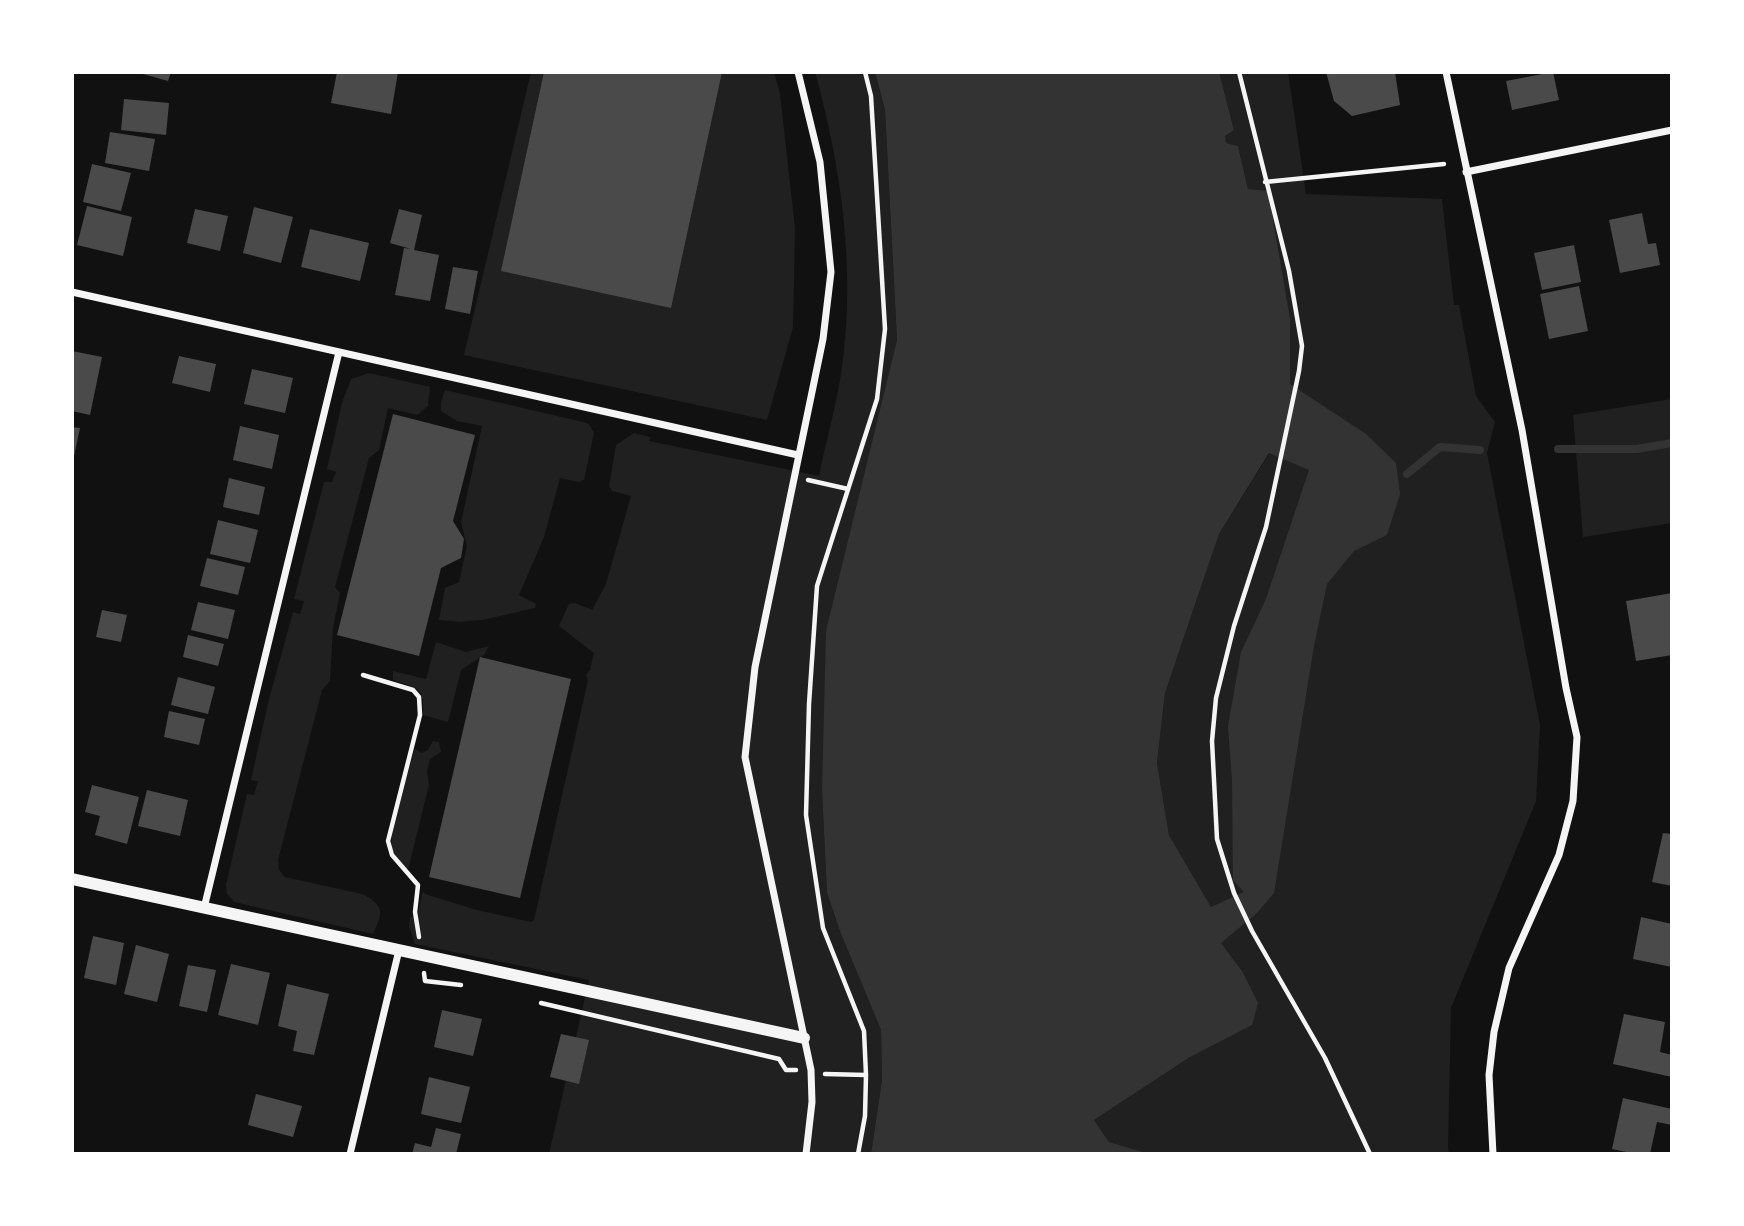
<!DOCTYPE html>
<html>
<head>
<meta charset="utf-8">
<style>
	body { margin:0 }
	#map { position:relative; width:1744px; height:1226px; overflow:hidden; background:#111; font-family:"Sofia Sans Condensed",sans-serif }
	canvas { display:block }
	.frame { position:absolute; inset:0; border:74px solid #fff; pointer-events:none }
</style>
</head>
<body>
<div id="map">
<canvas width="1744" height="1226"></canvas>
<div class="frame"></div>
</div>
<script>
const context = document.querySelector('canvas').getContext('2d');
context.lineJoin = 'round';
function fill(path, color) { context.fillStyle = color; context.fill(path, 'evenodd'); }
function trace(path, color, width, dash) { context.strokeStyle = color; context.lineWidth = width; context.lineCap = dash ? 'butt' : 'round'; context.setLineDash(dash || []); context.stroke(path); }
fill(new Path2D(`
	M 531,72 L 774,72 L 780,94 L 795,228 L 793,327 L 767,420 L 464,355 Z
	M 815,72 L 875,72 L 885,110 L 897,340 L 875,436 L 822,792 L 827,893 L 841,934 L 881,1030 L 882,1080 L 871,1154 L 549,1154 L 589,980 L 415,944 L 409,926 L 410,917 L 417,916 L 423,891 L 425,894 L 477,910 L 531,922 L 534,920 L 588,680 L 586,675 L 590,670 L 594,653 L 559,626 L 569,604 L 575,603 L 592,610 L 606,584 L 631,496 L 612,491 L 609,486 L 616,445 L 634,433 L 650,437 L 649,441 L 819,476 C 826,440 837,404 842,367 C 856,269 841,166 815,72 Z
	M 1219,72 L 1288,72 L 1306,194 L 1442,199 L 1454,305 L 1459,305 L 1476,396 L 1495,422 L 1487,453 L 1540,725 L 1536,801 L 1451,1008 L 1448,1147 L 1449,1154 L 1150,1154 L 1109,1142 L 1094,1120 L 1190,1057 L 1242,971 L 1221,943 L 1211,907 L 1169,835 L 1157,763 L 1165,693 L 1219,534 L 1271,451 L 1248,189 L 1238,146 L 1226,143 L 1224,136 L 1234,130 Z
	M 369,373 L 430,387 L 428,406 L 417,415 L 388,408 L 379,450 L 369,458 L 335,587 L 340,593 L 333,628 L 330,681 L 322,690 L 278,860 L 279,870 L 285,877 L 362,894 C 385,905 383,913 373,934 L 234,902 L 227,894 L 226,885 L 247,794 L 254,795 L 258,781 L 251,780 L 269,699 L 293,612 L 300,614 L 304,601 L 294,599 L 324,482 L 332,482 L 336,472 L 327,469 L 342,403 L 351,379 Z
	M 445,390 L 579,421 L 589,424 L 594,433 L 584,480 L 578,482 L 560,478 L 544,537 L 519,595 L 536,604 L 535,608 L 482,620 L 460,622 L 439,620 L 445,588 L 459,582 L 467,546 L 461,522 L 482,426 L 457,421 L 441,411 L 441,402 Z
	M 1672,399 L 1672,523 L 1583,537 L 1573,415 Z
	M 436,642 L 466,652 L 489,646 L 484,655 L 461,670 L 448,722 L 423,715 C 425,687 417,688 393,680 L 393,671 L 426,679 Z
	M 433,741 L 439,742 L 441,752 L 430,759 L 427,771 L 429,785 L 408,870 C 401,864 394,858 392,848 C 388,828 409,771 415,749 L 422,753 L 428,750 Z`), '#202020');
fill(new Path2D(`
	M 875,72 L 1219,72 L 1234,130 L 1225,136 L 1226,143 L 1238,146 L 1248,189 L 1268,191 L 1290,319 L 1290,384 L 1366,434 L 1396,463 L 1400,494 L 1387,535 L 1354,551 L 1327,584 L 1314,646 L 1274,893 L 1257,913 L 1221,943 L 1242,971 L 1258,1003 L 1252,1025 L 1190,1057 L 1094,1120 L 1109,1142 L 1150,1154 L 871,1154 L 882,1080 L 881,1030 L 841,934 L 827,893 L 822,792 L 826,631 L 897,340 L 885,110 ZM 1269,453 L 1309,470 L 1266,599 L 1241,652 L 1228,726 L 1232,780 L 1233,880 L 1244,892 L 1211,907 L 1169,835 L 1157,763 L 1165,693 L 1219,534 Z`), '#333');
trace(new Path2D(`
	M 1558,449 L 1637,449 L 1672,443
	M 1407,474 L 1440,447 L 1480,450`), '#333', 8);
fill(new Path2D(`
	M 136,72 L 171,72 L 168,81 Z
	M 337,72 L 398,72 L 391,114 L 331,103 Z
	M 544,72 L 722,72 L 671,308 L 501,271 Z
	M 1326,72 L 1395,72 L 1400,105 L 1352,116 L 1334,101 Z
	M 1553,72 L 1559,100 L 1512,110 L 1506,81 Z
	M 124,99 L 169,103 L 166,135 L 121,130 Z
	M 110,132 L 155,139 L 149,171 L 105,163 Z
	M 92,164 L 131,173 L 121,211 L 83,202 Z
	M 87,206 L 132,217 L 123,256 L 77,245 Z
	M 254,207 L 293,217 L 281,263 L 243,253 Z
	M 195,209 L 228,216 L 220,251 L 187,243 Z
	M 399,209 L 422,215 L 414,250 L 439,255 L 430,301 L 395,295 L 404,248 L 411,249 L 390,243 Z
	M 1642,213 L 1648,244 L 1656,243 L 1660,265 L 1620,273 L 1609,220 Z
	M 310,229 L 369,243 L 360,281 L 301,267 Z
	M 1574,245 L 1581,282 L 1542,290 L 1534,253 Z
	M 453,267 L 478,271 L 470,314 L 445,309 Z
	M 1579,286 L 1588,331 L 1549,339 L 1540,294 Z
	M 72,351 L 102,357 L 90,415 L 72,411 Z
	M 179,356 L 216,364 L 210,392 L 172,383 Z
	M 252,369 L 293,378 L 285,413 L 244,404 Z
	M 393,414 L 475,435 L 453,521 L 464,539 L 461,558 L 441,568 L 419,656 L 337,635 Z
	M 240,426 L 279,435 L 272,469 L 233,460 Z
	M 72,427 L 80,428 L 73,461 L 72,461 Z
	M 229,478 L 265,487 L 259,515 L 223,507 Z
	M 218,520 L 258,530 L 250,563 L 210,554 Z
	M 207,558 L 245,567 L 238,595 L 200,586 Z
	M 1672,593 L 1672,655 L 1636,661 L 1626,601 Z
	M 198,602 L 235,610 L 228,639 L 191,630 Z
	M 102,610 L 127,615 L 121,642 L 96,637 Z
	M 188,635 L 224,644 L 218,666 L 183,657 Z
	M 480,657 L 571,679 L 520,898 L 429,877 Z
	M 178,677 L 215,687 L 208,714 L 171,705 Z
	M 169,711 L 205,719 L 199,745 L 164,737 Z
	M 92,785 L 139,797 L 127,844 L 95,835 L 100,816 L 85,812 Z
	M 147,790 L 188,800 L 180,836 L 138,826 Z
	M 1663,833 L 1672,834 L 1672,886 L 1652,882 Z
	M 1641,917 L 1672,924 L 1672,967 L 1633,959 Z
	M 93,936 L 124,943 L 116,985 L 84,978 Z
	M 136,945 L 169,954 L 157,1002 L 124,994 Z
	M 231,964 L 270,973 L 258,1025 L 218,1015 Z
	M 188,965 L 216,970 L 207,1012 L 179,1006 Z
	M 287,984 L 329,994 L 314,1055 L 293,1051 L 297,1031 L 278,1026 Z
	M 442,1010 L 482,1019 L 473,1056 L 434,1047 Z
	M 1624,1014 L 1665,1022 L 1660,1052 L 1672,1055 L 1672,1077 L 1613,1064 Z
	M 561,1034 L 589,1040 L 579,1084 L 550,1077 Z
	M 429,1077 L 470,1087 L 461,1123 L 421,1114 Z
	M 256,1094 L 302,1106 L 293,1137 L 248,1125 Z
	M 1623,1098 L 1672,1109 L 1672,1125 L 1657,1122 L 1650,1154 L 1636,1154 L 1612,1149 Z
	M 436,1128 L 461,1134 L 456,1154 L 412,1154 L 415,1143 L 431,1147 Z`), '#4a4a4a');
trace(new Path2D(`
	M 1239,72 L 1289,271 L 1302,346 L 1299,371 L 1266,527 L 1234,626 L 1216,698 L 1212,741 L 1217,839 L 1234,893 L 1252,931 L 1325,1058 L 1370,1154
	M 1265,182 L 1444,164
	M 808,480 L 848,489
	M 363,675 L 413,690 L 419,697 L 420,715 L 388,841 L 392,855 L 418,885 L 415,912 L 419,937
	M 424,973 L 425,981 L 461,985
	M 541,1003 L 779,1059 L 786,1070 L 796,1070
	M 825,1074 L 866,1075
	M 858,1154 L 865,1116 L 866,1075 L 864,1031 L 823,928 L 806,815 L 809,704 L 817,586 L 877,399 L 885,329 L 871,96 L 865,72`), '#f5f5f5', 4.5);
trace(new Path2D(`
	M 798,72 L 820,162 L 831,272 L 823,339 L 755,667 L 745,757 L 811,1070 L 812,1102 L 806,1154
	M 1446,72 L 1522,430 L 1566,688 L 1577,737 L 1573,801 L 1559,855 L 1509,968 L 1494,1032 L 1489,1075 L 1493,1154
	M 1466,172 L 1672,130
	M 72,292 L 798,455
	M 204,908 L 339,352
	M 350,1154 L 399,950`), '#f5f5f5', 7);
trace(new Path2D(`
	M 72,879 L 804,1038`), '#f5f5f5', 12);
</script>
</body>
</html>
